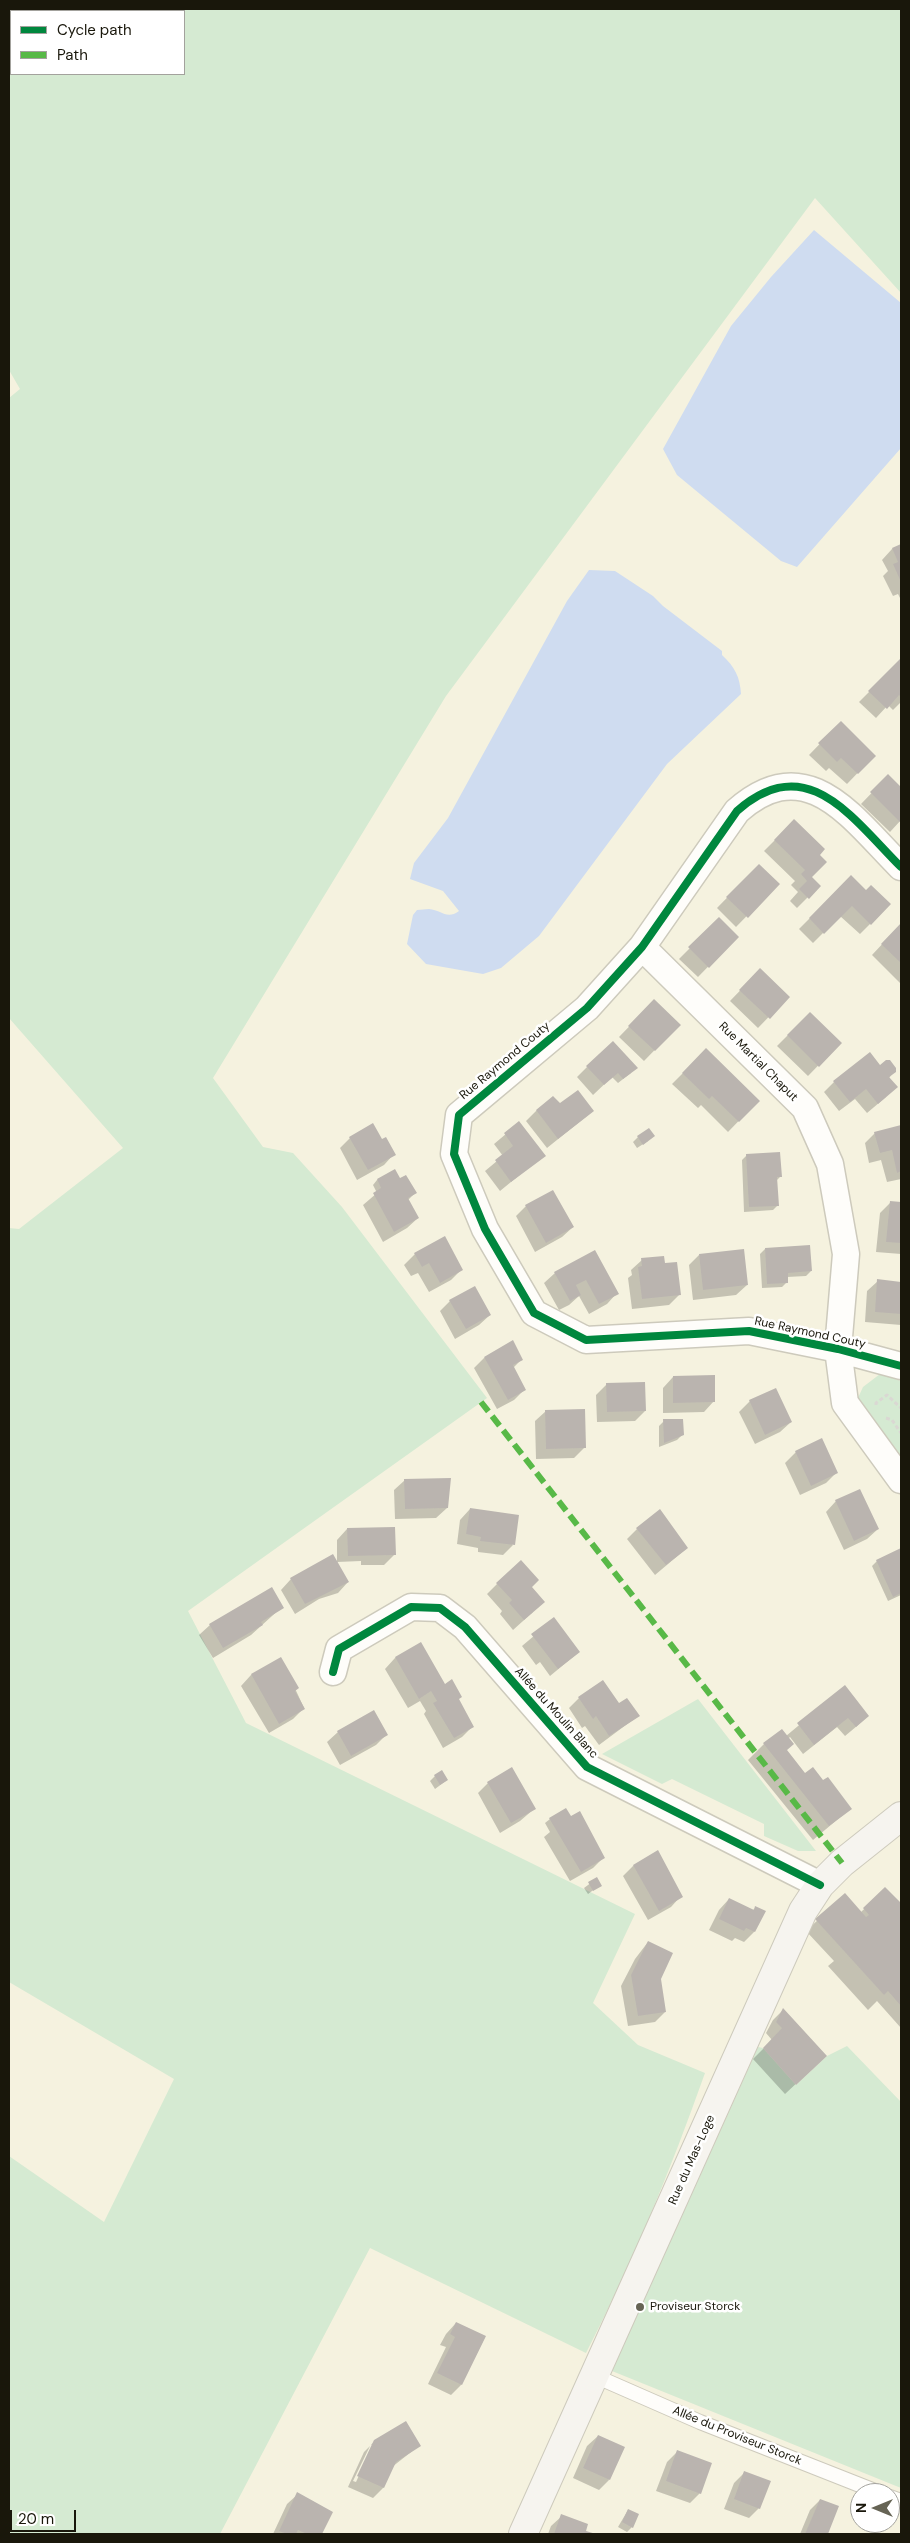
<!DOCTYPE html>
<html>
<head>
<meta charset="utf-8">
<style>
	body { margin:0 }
	#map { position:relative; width:910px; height:2543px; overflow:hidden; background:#f5f2df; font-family:"DM Sans",sans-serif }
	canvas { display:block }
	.frame { position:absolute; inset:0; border:10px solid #19170b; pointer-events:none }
	.legend { position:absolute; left:10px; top:10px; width:175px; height:65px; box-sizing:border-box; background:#fff; border:1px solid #a3a29d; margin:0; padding:6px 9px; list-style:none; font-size:15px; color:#19170b }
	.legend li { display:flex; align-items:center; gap:10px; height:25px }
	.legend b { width:25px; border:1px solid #a3a29d }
	.north { position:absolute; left:850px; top:2483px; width:50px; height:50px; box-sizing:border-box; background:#fff; border:1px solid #a3a29d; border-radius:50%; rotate:270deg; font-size:14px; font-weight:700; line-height:20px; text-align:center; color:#19170b }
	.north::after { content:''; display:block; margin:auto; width:18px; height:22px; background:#666455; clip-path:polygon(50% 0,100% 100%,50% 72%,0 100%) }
	.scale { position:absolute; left:10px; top:2510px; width:66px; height:22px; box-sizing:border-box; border:2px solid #19170b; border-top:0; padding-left:6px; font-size:15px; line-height:18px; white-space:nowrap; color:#19170b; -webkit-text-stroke:4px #fff; paint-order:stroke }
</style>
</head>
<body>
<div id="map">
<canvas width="910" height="2543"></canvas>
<div class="frame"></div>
<ul class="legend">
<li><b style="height:6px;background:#00873e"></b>Cycle path</li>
<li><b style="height:6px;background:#58b947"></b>Path</li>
</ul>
<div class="north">N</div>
<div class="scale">20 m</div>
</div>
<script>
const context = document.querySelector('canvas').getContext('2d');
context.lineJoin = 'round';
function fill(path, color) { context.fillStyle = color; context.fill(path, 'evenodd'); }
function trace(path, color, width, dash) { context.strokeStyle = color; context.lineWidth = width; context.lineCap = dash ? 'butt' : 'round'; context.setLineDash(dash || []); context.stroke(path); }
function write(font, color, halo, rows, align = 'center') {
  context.font = font + ' "DM Sans",sans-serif'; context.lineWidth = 5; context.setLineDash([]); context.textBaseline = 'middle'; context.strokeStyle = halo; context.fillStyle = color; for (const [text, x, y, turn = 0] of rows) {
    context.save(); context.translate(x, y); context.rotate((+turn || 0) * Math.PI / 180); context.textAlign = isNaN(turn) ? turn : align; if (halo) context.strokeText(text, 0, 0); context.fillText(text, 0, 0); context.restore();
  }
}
fill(new Path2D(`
	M 9,9 L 901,9 L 901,293 L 815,198 L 446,696 L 213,1078 L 263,1147 L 293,1153 L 342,1207 L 487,1398 L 188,1611 L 246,1723 L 635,1914 L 593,2003 L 638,2045 L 705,2073 C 671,2169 633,2262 586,2353 L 370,2248 L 220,2534 L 9,2534 L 9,2156 L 104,2222 L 174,2079 L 9,1982 L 9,1228 L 19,1229 L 123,1148 L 9,1018 L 9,398 L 20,389 L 9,370 ZM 184,11 L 184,74 L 11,74 L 11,11 Z
	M 880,1374 L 901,1381 L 901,1464 L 857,1400 L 863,1387 Z
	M 698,1699 L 816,1851 L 798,1851 L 764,1836 L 764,1824 L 672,1779 L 662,1784 L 602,1754 Z
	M 847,2046 L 901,2102 L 901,2488 L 612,2371 L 758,2047 L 763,2048 L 796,2085 L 827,2056 Z`), '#d5ead2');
fill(new Path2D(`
	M 814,230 L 901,303 L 901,448 L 797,567 L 781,561 L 677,475 L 663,449 L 731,326 L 771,277 Z
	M 589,570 L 615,571 L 653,596 L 663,606 L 722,651 L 722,655 C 735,667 740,677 741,694 L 667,764 L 539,936 L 501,968 L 483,974 L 426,964 L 407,944 L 413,915 L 417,910 C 421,910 425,909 429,909 C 441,910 447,920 459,911 L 443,891 L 410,879 L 414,863 L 448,818 L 567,601 Z`), '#cfdcf0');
fill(new Path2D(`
	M 901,545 L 901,600 L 898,594 L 893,596 L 883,576 L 888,571 L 882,560 L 892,549 Z
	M 901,660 L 901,702 L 893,710 L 888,705 L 876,718 L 859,702 Z
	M 841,722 L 874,756 L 847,784 L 829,768 L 826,771 L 809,755 Z
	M 888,776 L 901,789 L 901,820 L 890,832 L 861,804 Z
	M 794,821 L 818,855 L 810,877 L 819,886 L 797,908 L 790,901 L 798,892 L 791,885 L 795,881 L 764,851 Z
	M 759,865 L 778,884 L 736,927 L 717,908 Z
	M 851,877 L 866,891 L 890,904 L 860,934 L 840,916 L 813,943 L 799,929 Z
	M 719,919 L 737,937 L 698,977 L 679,959 Z
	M 900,925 L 901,926 L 901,984 L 872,955 Z
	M 760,970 L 788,997 L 758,1028 L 730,1001 Z
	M 654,1001 L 679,1025 L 644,1061 L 619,1037 Z
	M 810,1013 L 840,1043 L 808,1076 L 777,1046 Z
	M 706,1050 L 758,1101 L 728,1132 L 701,1105 L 698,1108 L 672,1084 Z
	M 880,1066 L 895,1071 L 889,1078 L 886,1097 L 867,1113 L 855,1099 L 839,1111 L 824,1092 L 834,1082 Z
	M 587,1067 L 631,1073 L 618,1083 L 612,1077 L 593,1095 L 577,1077 Z
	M 560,1105 L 593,1111 L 547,1148 L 526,1121 L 537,1110 Z
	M 519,1123 L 544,1155 L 500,1191 L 485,1171 L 503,1156 L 494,1144 Z
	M 901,1126 L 901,1179 L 887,1182 L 881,1160 L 869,1163 L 865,1143 L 875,1133 Z
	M 638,1137 L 648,1141 L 637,1148 L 633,1142 Z
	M 350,1138 L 381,1141 L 394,1154 L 384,1165 L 357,1180 L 340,1148 Z
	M 747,1155 L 780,1177 L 776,1181 L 778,1205 L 773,1210 L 744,1212 L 742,1160 Z
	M 377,1180 L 400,1180 L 415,1193 L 408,1200 L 418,1218 L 407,1228 L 383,1242 L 363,1205 L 377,1193 L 373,1185 Z
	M 890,1203 L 901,1204 L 901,1254 L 876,1252 L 880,1213 Z
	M 526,1206 L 573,1227 L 562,1237 L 535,1252 L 516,1216 Z
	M 444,1238 L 461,1270 L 451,1280 L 429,1292 L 418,1273 L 411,1276 L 404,1265 L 415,1254 Z
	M 765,1249 L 811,1271 L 806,1276 L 787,1277 L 787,1282 L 782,1287 L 762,1288 L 760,1254 Z
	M 594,1252 L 617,1293 L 607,1304 L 589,1314 L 579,1296 L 569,1305 L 559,1310 L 544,1283 L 555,1273 Z
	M 699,1255 L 747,1285 L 736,1295 L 693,1300 L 689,1265 Z
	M 642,1260 L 664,1265 L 680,1294 L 669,1305 L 632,1309 L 628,1278 L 632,1275 L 631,1270 Z
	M 878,1281 L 901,1283 L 901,1325 L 865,1322 L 867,1291 Z
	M 450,1301 L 490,1315 L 479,1325 L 455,1339 L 440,1311 Z
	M 484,1358 L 522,1359 L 513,1368 L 525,1389 L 514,1400 L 497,1409 L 474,1368 Z
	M 673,1377 L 714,1401 L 704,1412 L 663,1413 L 663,1388 Z
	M 607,1384 L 645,1411 L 635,1421 L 597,1422 L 596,1395 Z
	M 750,1401 L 791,1422 L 780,1432 L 755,1444 L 739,1412 Z
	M 546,1411 L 585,1447 L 574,1458 L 536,1459 L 535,1421 Z
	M 664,1421 L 682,1435 L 677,1440 L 659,1447 L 659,1426 Z
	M 796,1452 L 836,1473 L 826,1483 L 800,1495 L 785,1463 Z
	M 449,1479 L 447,1508 L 436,1518 L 395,1519 L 394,1490 L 405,1480 Z
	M 836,1501 L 878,1529 L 867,1539 L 844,1550 L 826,1512 Z
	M 470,1509 L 513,1545 L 503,1555 L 478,1552 L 478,1548 L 457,1544 L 460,1520 Z
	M 347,1529 L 395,1554 L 384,1565 L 361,1565 L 361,1561 L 337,1562 L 337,1540 Z
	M 637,1529 L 687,1548 L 655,1575 L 627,1539 Z
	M 901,1549 L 901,1595 L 888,1601 L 872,1566 L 877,1561 Z
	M 291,1579 L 348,1582 L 338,1593 L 319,1599 L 295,1614 L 281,1590 Z
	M 497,1584 L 530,1587 L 533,1612 L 513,1630 L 500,1614 L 502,1611 L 487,1594 Z
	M 282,1607 L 251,1635 L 213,1658 L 199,1635 L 210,1625 Z
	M 554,1619 L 579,1652 L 550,1676 L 540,1662 L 536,1665 L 522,1646 Z
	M 420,1644 L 444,1685 L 458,1700 L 473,1726 L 462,1737 L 443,1748 L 424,1714 L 426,1711 L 420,1701 L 408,1708 L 385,1669 L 395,1658 Z
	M 281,1658 L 304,1708 L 293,1719 L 269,1733 L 241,1686 L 251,1675 Z
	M 845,1687 L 868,1716 L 857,1726 L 845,1736 L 837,1727 L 803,1754 L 790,1737 L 788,1739 L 786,1751 L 804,1775 L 823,1782 L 850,1809 L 813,1840 L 748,1760 L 764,1744 L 786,1736 Z
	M 579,1698 L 619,1705 L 638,1716 L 599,1745 L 585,1726 L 582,1728 L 569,1708 Z
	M 338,1732 L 387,1734 L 376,1745 L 340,1765 L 327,1742 Z
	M 435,1776 L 447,1780 L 435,1789 L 430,1781 Z
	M 488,1783 L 534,1809 L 520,1821 L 500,1833 L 478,1793 Z
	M 550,1819 L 603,1858 L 593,1868 L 570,1881 L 544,1837 L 550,1832 L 545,1823 Z
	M 658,1852 L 681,1896 L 671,1907 L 648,1920 L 623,1876 L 633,1866 Z
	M 596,1879 L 600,1885 L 588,1894 L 584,1888 Z
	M 885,1889 L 901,1907 L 901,2028 L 877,2001 L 868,2010 L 828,1966 L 834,1961 L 806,1931 L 845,1895 L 861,1912 Z
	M 729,1899 L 752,1911 L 756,1907 L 754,1932 L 744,1942 L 735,1938 L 732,1941 L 709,1930 L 719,1910 Z
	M 648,1942 L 660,1978 L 665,2012 L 655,2022 L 628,2026 L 621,1986 L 635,1959 Z
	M 783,2010 L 815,2066 L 785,2094 L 753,2059 L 772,2040 L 766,2033 L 773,2020 Z
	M 456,2323 L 485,2337 L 461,2385 L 451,2395 L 428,2384 L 446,2347 L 440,2345 L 446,2334 Z
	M 598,2436 L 609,2480 L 599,2490 L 573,2478 L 587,2446 Z
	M 375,2441 L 420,2445 L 392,2467 L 383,2488 L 373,2498 L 348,2487 L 364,2452 L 370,2446 L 353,2481 L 356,2482 L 373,2445 L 371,2445 Z
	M 677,2452 L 700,2493 L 690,2503 L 656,2491 L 667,2462 Z
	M 745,2472 L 759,2508 L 749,2518 L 724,2509 L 734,2483 Z
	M 298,2494 L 331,2513 L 321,2534 L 273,2534 L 287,2504 Z
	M 820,2500 L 838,2507 L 826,2534 L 800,2534 L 810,2510 Z
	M 628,2510 L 632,2527 L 627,2532 L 618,2527 Z
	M 562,2516 L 585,2531 L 593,2534 L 548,2534 L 551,2526 Z`), '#0003');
fill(new Path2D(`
	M 901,544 L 901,582 L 893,564 L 898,562 L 892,548 Z
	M 901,658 L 901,697 L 899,695 L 887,709 L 868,691 Z
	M 841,721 L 876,756 L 858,774 L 841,758 L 837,762 L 818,743 Z
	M 888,774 L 901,787 L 901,823 L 870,792 Z
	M 794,819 L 825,849 L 820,855 L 827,862 L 812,877 L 821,886 L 809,899 L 799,889 L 807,881 L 801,874 L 805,870 L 774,840 Z
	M 759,864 L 780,884 L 748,918 L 726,897 Z
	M 851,875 L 866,890 L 871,885 L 891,904 L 871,925 L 852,906 L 824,934 L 809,918 Z
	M 719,917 L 739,937 L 709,968 L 688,947 Z
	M 901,923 L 901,963 L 881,944 Z
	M 760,968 L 790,997 L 770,1019 L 739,990 Z
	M 654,999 L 681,1025 L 655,1051 L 628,1026 Z
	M 810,1012 L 842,1043 L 819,1067 L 787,1035 Z
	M 613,1041 L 638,1068 L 623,1079 L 618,1073 L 604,1085 L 586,1066 Z
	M 706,1048 L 760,1101 L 739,1122 L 712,1096 L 709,1099 L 682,1073 Z
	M 870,1052 L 880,1065 L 886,1060 L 890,1060 L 896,1068 L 896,1072 L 889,1077 L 898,1087 L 878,1104 L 866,1089 L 850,1102 L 833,1081 Z
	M 578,1090 L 594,1111 L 558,1139 L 536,1110 L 553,1096 L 560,1103 Z
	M 519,1121 L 546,1156 L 511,1182 L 495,1160 L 513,1146 L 504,1133 Z
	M 373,1123 L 382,1139 L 386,1137 L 396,1155 L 368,1170 L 349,1137 Z
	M 901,1125 L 901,1171 L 897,1173 L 892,1150 L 880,1153 L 874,1132 Z
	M 649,1128 L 655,1136 L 643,1145 L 637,1136 Z
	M 780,1152 L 782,1177 L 777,1177 L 779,1206 L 749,1207 L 746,1154 Z
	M 395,1169 L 400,1178 L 406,1175 L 417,1193 L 408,1198 L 419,1218 L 394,1232 L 373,1193 L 381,1188 L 377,1179 Z
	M 553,1190 L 574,1227 L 546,1243 L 525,1205 Z
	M 890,1201 L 901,1202 L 901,1243 L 886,1242 Z
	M 445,1236 L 463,1270 L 440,1283 L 429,1263 L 422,1267 L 414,1253 Z
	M 810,1245 L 812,1271 L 788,1273 L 788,1283 L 767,1284 L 765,1248 Z
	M 744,1249 L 748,1285 L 703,1290 L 699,1254 Z
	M 595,1250 L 619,1294 L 599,1304 L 586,1280 L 576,1285 L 581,1295 L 570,1301 L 554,1272 Z
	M 664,1256 L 665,1263 L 677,1262 L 681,1295 L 642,1299 L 638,1267 L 642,1266 L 641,1258 Z
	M 877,1279 L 901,1282 L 901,1314 L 875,1312 Z
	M 475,1286 L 491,1315 L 466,1329 L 449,1300 Z
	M 513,1340 L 523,1360 L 513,1365 L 526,1390 L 508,1400 L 484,1357 Z
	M 715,1375 L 715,1402 L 673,1403 L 673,1376 Z
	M 645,1382 L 646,1411 L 607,1412 L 606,1383 Z
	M 776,1388 L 792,1422 L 765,1435 L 749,1400 Z
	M 585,1409 L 586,1448 L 546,1449 L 545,1410 Z
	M 663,1419 L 683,1419 L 684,1435 L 664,1443 Z
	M 822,1438 L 838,1473 L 811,1486 L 795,1451 Z
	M 451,1478 L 448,1508 L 405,1509 L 404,1479 Z
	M 860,1489 L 879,1529 L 854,1541 L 835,1500 Z
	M 470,1508 L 519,1515 L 515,1545 L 480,1541 L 481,1537 L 466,1534 Z
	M 660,1509 L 688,1548 L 666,1565 L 636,1528 Z
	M 395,1527 L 396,1555 L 348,1556 L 347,1528 Z
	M 901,1548 L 901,1593 L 893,1597 L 876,1560 Z
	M 333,1554 L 349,1582 L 305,1604 L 290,1578 Z
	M 521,1560 L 539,1580 L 532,1587 L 545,1602 L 524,1620 L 509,1603 L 512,1600 L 496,1583 Z
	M 272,1587 L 284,1608 L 261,1622 L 263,1625 L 223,1648 L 209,1624 Z
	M 554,1617 L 580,1652 L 558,1669 L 531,1634 Z
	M 421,1642 L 445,1684 L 452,1679 L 462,1697 L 459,1699 L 474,1727 L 454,1738 L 433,1703 L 437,1701 L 431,1691 L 419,1699 L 395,1657 Z
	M 281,1657 L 299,1688 L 295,1691 L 305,1709 L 279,1724 L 251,1674 Z
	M 603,1680 L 619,1703 L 627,1698 L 640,1716 L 609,1736 L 596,1716 L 593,1719 L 578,1697 Z
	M 845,1685 L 869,1716 L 856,1727 L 848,1718 L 814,1745 L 797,1723 Z
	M 374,1710 L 388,1735 L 351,1756 L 337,1731 Z
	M 782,1729 L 794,1744 L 787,1750 L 805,1773 L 813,1767 L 823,1780 L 828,1777 L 852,1809 L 829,1826 L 763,1743 Z
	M 512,1767 L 536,1809 L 511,1823 L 487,1782 Z
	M 442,1770 L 448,1780 L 440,1785 L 434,1775 Z
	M 566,1808 L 571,1816 L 580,1811 L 605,1858 L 581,1872 L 549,1818 Z
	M 658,1850 L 683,1897 L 659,1911 L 633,1865 Z
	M 597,1877 L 602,1886 L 593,1891 L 588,1882 Z
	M 885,1887 L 901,1903 L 901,2006 L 888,1991 L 884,1995 L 815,1919 L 845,1893 L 866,1917 L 869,1915 L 863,1908 Z
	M 729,1898 L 754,1910 L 755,1906 L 766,1911 L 755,1932 L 746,1928 L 744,1931 L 719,1919 Z
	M 648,1941 L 673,1953 L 661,1979 L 666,2012 L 638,2016 L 631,1975 Z
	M 783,2008 L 827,2056 L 796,2085 L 763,2048 L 782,2028 L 776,2022 Z
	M 456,2322 L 486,2336 L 462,2385 L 437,2373 L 455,2337 L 450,2334 Z
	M 406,2421 L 421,2446 L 396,2462 L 384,2488 L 357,2476 L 374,2440 Z
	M 598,2435 L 625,2447 L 610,2480 L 583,2468 Z
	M 677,2450 L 712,2463 L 701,2494 L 666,2481 Z
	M 744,2471 L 771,2481 L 760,2509 L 734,2499 Z
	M 297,2492 L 333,2512 L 322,2534 L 307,2534 L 298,2530 L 296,2534 L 287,2534 L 279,2531 Z
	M 820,2499 L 839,2506 L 828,2534 L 805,2534 Z
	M 628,2509 L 639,2514 L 633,2528 L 622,2522 Z
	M 561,2514 L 588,2524 L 586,2531 L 596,2534 L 554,2534 Z`), '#bab4af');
const lane = new Path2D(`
	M 595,2376 L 700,2422 L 880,2493
	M 890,2497 L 901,2501`);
const street = new Path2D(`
	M 901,867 C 852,818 807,749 737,811 L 642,947 L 587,1008 L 459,1115 L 454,1154 L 485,1229 L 534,1313 L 586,1340 L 749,1331 L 838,1349 L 901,1366
	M 642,947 L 805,1108 L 830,1164 L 846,1254 L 838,1349 L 845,1403 L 901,1480
	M 333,1672 L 339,1649 L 411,1607 L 440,1608 L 465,1627 L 587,1767 L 820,1885`);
const secondary = new Path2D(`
	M 523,2534 L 803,1911 L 820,1885 L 842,1863 L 901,1816`);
trace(lane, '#cdcabc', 16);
trace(street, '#cdcabc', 29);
trace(secondary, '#cdcabc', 30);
trace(new Path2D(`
	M 876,1405 L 876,1403 L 887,1395 L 901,1408
	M 886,1418 L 892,1420 L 901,1433`), '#dad8d3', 3, [4, 2.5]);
trace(lane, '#fefdfa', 14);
trace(street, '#fefdfa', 26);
trace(secondary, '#f6f4ef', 28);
trace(new Path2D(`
	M 481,1402 L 842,1863`), '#58b947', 6, [12, 6]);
trace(new Path2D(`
	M 901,867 C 852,818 807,749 737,811 L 642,947 L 587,1008 L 459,1115 L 454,1154 L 485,1229 L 534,1313 L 586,1340 L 749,1331 L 838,1349 L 901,1366
	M 333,1672 L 339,1649 L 411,1607 L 440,1608 L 465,1627 L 587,1767 L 820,1885`), '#00873e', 8);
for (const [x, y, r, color] of [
	[640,2307,5,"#666455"]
]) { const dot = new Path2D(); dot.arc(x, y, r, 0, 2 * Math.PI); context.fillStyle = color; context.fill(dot); trace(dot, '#fff', 2); }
write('12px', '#19170b', '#fff', [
	["Rue Raymond Couty",505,1061,-40],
	["Rue Martial Chaput",758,1062,45],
	["Rue Raymond Couty",810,1333,12],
	["Allée du Moulin Blanc",556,1713,48],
	["Rue du Mas-Loge",692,2160,-66],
	["Allée du Proviseur Storck",737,2436,22]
]);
write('12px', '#19170b', '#fff', [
	["Proviseur Storck",650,2307]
], 'left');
</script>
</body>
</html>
